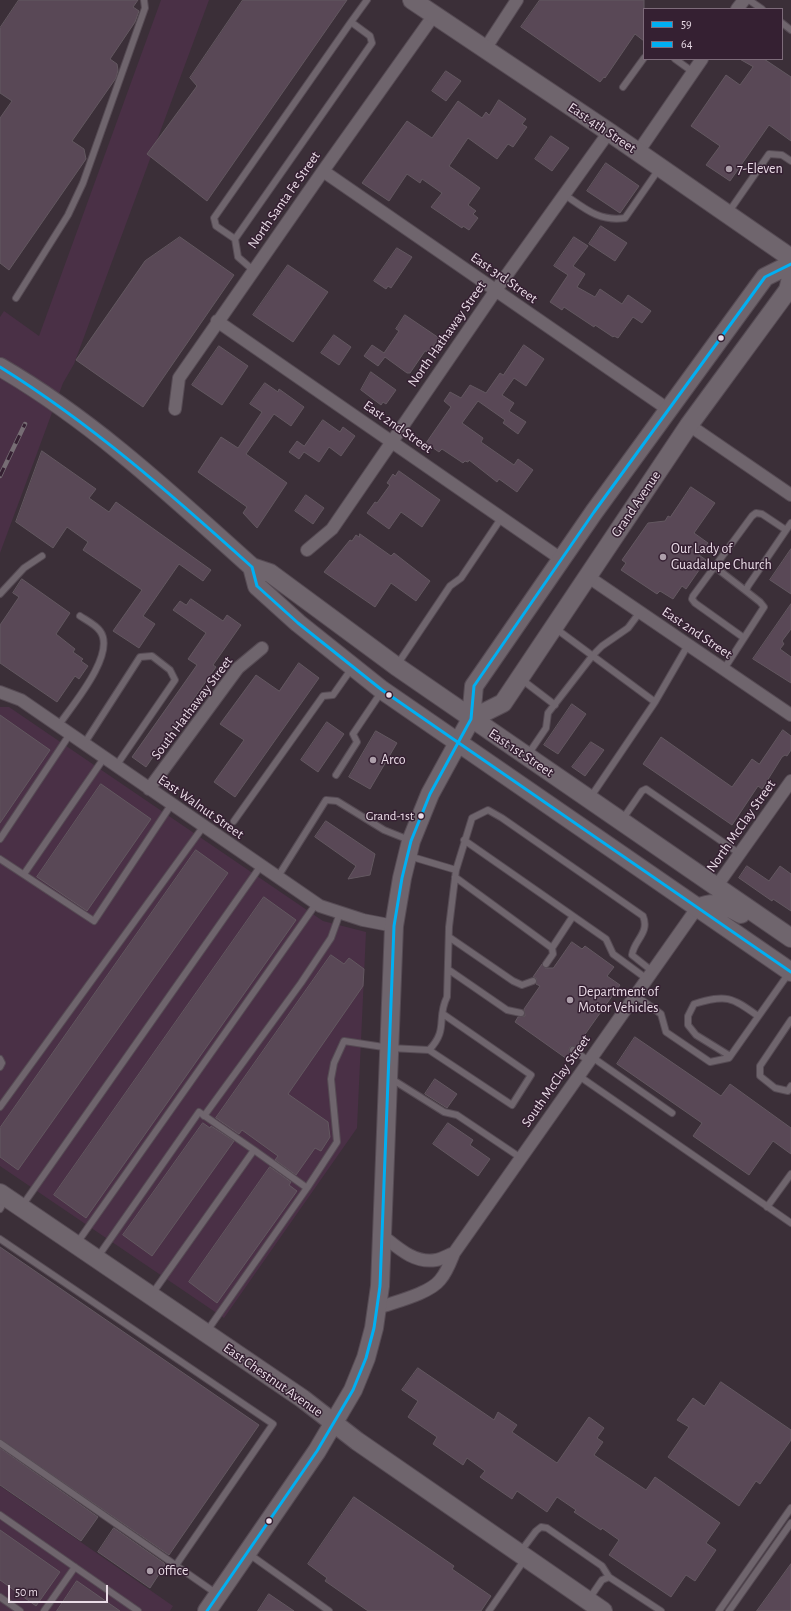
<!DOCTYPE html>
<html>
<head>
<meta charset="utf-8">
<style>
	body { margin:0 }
	#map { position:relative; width:791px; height:1611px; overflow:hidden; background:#3b2f38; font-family:"Alegreya Sans",sans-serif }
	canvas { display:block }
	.legend { position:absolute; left:643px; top:8px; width:140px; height:52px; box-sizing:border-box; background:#352032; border:1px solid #7d6b7a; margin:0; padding:5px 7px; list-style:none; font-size:12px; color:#eadce7 }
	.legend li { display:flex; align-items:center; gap:8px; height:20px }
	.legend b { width:20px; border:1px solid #7d6b7a }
	.scale { position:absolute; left:8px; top:1585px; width:100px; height:18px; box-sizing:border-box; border:2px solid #eadce7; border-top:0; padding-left:5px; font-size:12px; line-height:14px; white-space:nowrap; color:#eadce7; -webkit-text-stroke:3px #352032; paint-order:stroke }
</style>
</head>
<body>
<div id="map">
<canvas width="791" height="1611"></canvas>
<ul class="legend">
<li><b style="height:5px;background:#00aff2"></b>59</li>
<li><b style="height:5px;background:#00aff2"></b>64</li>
</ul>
<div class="scale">50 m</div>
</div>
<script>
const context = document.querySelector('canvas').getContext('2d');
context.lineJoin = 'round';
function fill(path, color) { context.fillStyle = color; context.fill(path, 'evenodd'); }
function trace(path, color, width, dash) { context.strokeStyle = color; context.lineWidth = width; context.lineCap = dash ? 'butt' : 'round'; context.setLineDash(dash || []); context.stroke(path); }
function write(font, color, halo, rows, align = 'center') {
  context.font = font + ' "Alegreya Sans",sans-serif'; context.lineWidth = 3; context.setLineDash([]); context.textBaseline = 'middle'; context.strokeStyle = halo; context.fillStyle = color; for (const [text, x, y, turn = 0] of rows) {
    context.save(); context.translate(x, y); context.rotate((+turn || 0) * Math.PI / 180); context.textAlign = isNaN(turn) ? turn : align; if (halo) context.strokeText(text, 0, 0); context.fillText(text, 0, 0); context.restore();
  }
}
fill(new Path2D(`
	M 161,0 L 209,0 L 74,364 L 63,383 L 0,553 L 0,317 L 4,311 L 39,336 Z
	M 0,707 L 9,707 L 323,921 L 366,932 L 357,1128 L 224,1318 L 0,1166 Z
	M 0,1486 L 173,1606 L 170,1611 L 0,1611 Z`), '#4a3046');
const building = new Path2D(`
	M 19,0 L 138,0 L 133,7 L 139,11 L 135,22 L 110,59 L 117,64 L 118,70 L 116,78 L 72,141 L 84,149 L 86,159 L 9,270 L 0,263 L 0,118 L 12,101 L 0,93 L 0,28 Z
	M 243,0 L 347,0 L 207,201 L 147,154 L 197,86 L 190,78 Z
	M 540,0 L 644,0 L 644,41 L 635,34 L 605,78 L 604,77 L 600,82 L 521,27 Z
	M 740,59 L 764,59 L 791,77 L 791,141 L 769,125 L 730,181 L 706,165 L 720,146 L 691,126 L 726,75 L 740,85 L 753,67 Z
	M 446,71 L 461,81 L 446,101 L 432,91 Z
	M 499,100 L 526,119 L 522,124 L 527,127 L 513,147 L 508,144 L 497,159 L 468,138 L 449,166 L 480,188 L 468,205 L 476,211 L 473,214 L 478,218 L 469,230 L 463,226 L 462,228 L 431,207 L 442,193 L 422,179 L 420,183 L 407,174 L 389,201 L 362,183 L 407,121 L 432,138 L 458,101 L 482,118 L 486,112 L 489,115 Z
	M 551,136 L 569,148 L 552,171 L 535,159 Z
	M 606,163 L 639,186 L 620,213 L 587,191 Z
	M 601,226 L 627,243 L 615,261 L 589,244 Z
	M 180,237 L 234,275 L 143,407 L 76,360 L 145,261 Z
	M 574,237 L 588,246 L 573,266 L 585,274 L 577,287 L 595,297 L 600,289 L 622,304 L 628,295 L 651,311 L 642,323 L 633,317 L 618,338 L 614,336 L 613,337 L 595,325 L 594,327 L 564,307 L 562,310 L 550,302 L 568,275 L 554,266 Z
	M 397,248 L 412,257 L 391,288 L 388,286 L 386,289 L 374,281 Z
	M 288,265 L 328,292 L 293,342 L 253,315 Z
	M 405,315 L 439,338 L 429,352 L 425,351 L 410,373 L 407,373 L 385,357 L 378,366 L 364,356 L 372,345 L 384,353 L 399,331 L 396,329 Z
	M 334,335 L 351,347 L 339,365 L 321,353 Z
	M 524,345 L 544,359 L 526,386 L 514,378 L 502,395 L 514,403 L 509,411 L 526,422 L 518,434 L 503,423 L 505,420 L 478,401 L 462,423 L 483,438 L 481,442 L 514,465 L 518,459 L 533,470 L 517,492 L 499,479 L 497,482 L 469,460 L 468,462 L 465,461 L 463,463 L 442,449 L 439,452 L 426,443 L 451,407 L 444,401 L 450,392 L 461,398 L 470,385 L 486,393 L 500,373 L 503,375 Z
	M 219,346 L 248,366 L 222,405 L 192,385 Z
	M 371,372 L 396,390 L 386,404 L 383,402 L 381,405 L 361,390 Z
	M 265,383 L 278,392 L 279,389 L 304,407 L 291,426 L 274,414 L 246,454 L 287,483 L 257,528 L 243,513 L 247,507 L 198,472 L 221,437 L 238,448 L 262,412 L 250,404 Z
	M 323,420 L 340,432 L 343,427 L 355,436 L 341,456 L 329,447 L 319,462 L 304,452 L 299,459 L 289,452 L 297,441 L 304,446 Z
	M 42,451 L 96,489 L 89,498 L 109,512 L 116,502 L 211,570 L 203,581 L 179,564 L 143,616 L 155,624 L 139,648 L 113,631 L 142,590 L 83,550 L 88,542 L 67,527 L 53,548 L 16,522 Z
	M 399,471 L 440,500 L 422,527 L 401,512 L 389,529 L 367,513 L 375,502 L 377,503 L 390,485 L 387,483 L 393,474 L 395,476 Z
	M 691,487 L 715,503 L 694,533 L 708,543 L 699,555 L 706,560 L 686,589 L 682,586 L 673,599 L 660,591 L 657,594 L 621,570 L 626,563 L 622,560 L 648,523 L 665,521 L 668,516 L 670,517 Z
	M 306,495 L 324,508 L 313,524 L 295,511 Z
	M 360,534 L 391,556 L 394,553 L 430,581 L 416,601 L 391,583 L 375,607 L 324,572 L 350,540 L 352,541 L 356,535 L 359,537 Z
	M 791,549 L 791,594 L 770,580 Z
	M 22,579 L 70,613 L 56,634 L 75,649 L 73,652 L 83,659 L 81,661 L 88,666 L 79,679 L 75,676 L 57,702 L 0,663 L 0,625 L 19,597 L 13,593 Z
	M 191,599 L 223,621 L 227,615 L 241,625 L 213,665 L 216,667 L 146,767 L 132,757 L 197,665 L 188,659 L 206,633 L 173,610 L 180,601 L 186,605 Z
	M 791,604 L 791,629 L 782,641 L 784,644 L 780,649 L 791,657 L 791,683 L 753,659 Z
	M 299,663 L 319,678 L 235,797 L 214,782 L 244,740 L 220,724 L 256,675 L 279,691 Z
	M 572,704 L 586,714 L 558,754 L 544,745 Z
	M 0,715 L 50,750 L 0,823 Z
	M 327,722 L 344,734 L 318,772 L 301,760 Z
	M 783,730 L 791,736 L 791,750 L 787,756 L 785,755 L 782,757 L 762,789 L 758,786 L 732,825 L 643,764 L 661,737 L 732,787 L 752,759 L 759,764 Z
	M 376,731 L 397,743 L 370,789 L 349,777 Z
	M 591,742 L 604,750 L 585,776 L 572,767 Z
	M 101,784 L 151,819 L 87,911 L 37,877 Z
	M 326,821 L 375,854 L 370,875 L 348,879 L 356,866 L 315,837 Z
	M 196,850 L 228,873 L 18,1170 L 0,1157 L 0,1128 Z
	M 747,866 L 769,881 L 780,866 L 791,874 L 791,911 L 773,899 L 772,901 L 739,878 Z
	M 264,897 L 296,920 L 86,1218 L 54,1195 Z
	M 572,942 L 582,949 L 585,946 L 614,967 L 607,976 L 620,985 L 576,1047 L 570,1047 L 569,1050 L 571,1054 L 567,1059 L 515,1022 L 518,1017 L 525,1016 L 524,1009 L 540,986 L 536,984 L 536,978 L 533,977 L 542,964 L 545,968 L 553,968 Z
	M 331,955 L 344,964 L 349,958 L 364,969 L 363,986 L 288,1094 L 328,1122 L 330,1137 L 321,1151 L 315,1148 L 296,1175 L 275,1160 L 278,1156 L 242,1130 L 239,1134 L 216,1118 Z
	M 635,1037 L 721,1096 L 730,1084 L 791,1128 L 791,1154 L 773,1141 L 749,1175 L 693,1136 L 702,1123 L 617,1064 Z
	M 435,1079 L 457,1094 L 447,1108 L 425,1094 Z
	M 203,1123 L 210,1128 L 211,1126 L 234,1141 L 152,1256 L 123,1235 Z
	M 448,1123 L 473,1140 L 470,1145 L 490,1159 L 478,1176 L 433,1144 Z
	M 270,1167 L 291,1182 L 289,1185 L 297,1191 L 217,1303 L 189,1282 Z
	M 0,1247 L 259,1425 L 169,1555 L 0,1439 Z
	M 418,1368 L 494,1420 L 498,1412 L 517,1425 L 512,1432 L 557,1463 L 589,1417 L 604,1428 L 597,1438 L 603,1442 L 594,1455 L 646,1490 L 655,1477 L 720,1523 L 706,1543 L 716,1550 L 695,1581 L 686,1575 L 671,1597 L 609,1555 L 619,1540 L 602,1528 L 601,1530 L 574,1512 L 576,1510 L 557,1497 L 547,1512 L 517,1491 L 512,1499 L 480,1477 L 485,1471 L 467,1458 L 463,1465 L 433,1444 L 437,1437 L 408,1417 L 418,1401 L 402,1390 Z
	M 721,1382 L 791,1430 L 791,1440 L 760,1484 L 756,1481 L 739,1506 L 668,1457 L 689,1427 L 677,1420 L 693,1398 L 704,1406 Z
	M 0,1448 L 98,1517 L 81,1541 L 0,1485 Z
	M 354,1497 L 454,1566 L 452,1569 L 491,1596 L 481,1611 L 368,1611 L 325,1581 L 327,1578 L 308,1564 Z
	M 114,1528 L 164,1563 L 165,1565 L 150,1588 L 98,1552 Z
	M 0,1530 L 60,1572 L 36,1606 L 0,1580 Z
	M 791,1564 L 791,1611 L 757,1611 Z
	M 77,1581 L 120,1611 L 57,1611 Z
	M 269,1594 L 294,1611 L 258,1611 Z`);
fill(building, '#594856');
trace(building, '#635860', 1);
const lane = new Path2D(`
	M 749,0 L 762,9
	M 351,22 L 370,36 L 372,43 L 235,239 L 216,226 L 214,218 L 351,22 L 367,0
	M 782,23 L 791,30
	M 675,59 L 693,72
	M 623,87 L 644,58
	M 565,195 C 584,208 599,222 625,218 L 659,169
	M 728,213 L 769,154 L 782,155 L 791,161
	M 235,239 L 238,257 L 253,270
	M 16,298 L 68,215 L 83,183 L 145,8 L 144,0
	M 715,567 L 746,591
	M 0,594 L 24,568 L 42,556
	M 555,628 L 655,702
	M 744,638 L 695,603 L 692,599 L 693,596 L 752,516 L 756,513 L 762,514 L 786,530
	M 397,665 L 450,586 L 461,578 L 502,517
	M 724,669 L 764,607 L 760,602 L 746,591 L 748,586 L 791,523
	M 521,679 L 555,705
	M 58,726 C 71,707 117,654 100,631 C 96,625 86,620 80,616
	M 84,744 L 140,657 L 152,656 L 170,670 L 175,680 L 116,766
	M 527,756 L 546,728 L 548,713 L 593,655 L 602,646 L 628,628 L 640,612
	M 336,775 L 357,742 L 353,734 L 382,691
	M 590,798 L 655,702 L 688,645
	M 622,820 L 642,791 L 646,789 L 740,854
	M 234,821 L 323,696 L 333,695 L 352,668
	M 0,839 L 70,734
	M 464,840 L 606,939 L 613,954 L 647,979
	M 409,856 L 456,870
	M 0,859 L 94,921 L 171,805
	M 24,874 L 104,758
	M 455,877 L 552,948 L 573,916
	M 277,878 L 326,800 L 337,801 L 384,830 L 409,840
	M 449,937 L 513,981 L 522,985 L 533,981
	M 546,964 L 553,954 L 552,948
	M 449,970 L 507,1010 L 521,1013
	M 635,995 L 661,1014 L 666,1032 L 710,1062 L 729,1058 L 789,973
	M 791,1020 L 760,1066 L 760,1076 L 775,1088 L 788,1091 L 791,1086
	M 429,1050 L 512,1105 L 531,1075 L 443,1014
	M 573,1050 L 589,1061
	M 730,1056 L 696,1035 L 688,1025 L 688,1016 L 694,1004 C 727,994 731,997 758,1016
	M 592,1057 L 672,1113
	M 0,1059 L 2,1063 L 0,1067
	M 579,1076 L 791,1223
	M 390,1078 L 444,1112 L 457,1115 L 521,1158
	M 0,1107 L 203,827
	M 204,1116 L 301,983 L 331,938 L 340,913
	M 307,1188 L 337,1142 L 331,1079 L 334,1063 L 344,1041 L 390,1048 L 429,1050 C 449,1029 436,1019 447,997 L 449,927 L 456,870 L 472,818 L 488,810 L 502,818 L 643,916 C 650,933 634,940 632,955 L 652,971
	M 22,1206 L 260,867
	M 767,1207 L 791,1174
	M 0,1209 L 6,1198
	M 0,1239 L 273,1424 L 176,1565
	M 77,1243 L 316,904
	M 97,1258 L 199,1112 L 254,1150 L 152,1294
	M 207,1331 L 307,1188 L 254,1150
	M 0,1443 L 217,1594
	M 0,1515 L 138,1611
	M 521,1551 L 536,1531 L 541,1527 L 547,1528 L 602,1566 L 609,1577
	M 249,1554 L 329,1611
	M 0,1597 L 20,1611
	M 589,1599 L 602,1580 L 609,1577 L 661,1611
	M 44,1611 L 75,1567
	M 489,1611 L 525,1559
	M 719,1611 L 791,1508
	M 729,1611 L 791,1523`);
const street = new Path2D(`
	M 737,9 L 744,0
	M 485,49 L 517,0
	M 638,152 L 702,59
	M 323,171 L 669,410
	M 217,321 L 561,559
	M 175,409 L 179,378 L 323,171 L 434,15
	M 689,425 L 791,495
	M 307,550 L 332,529 L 496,290 L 609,132
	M 587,576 L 791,715
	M 0,692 L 21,700 L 320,906 L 363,920 L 394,926
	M 149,789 L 238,668 L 262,648
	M 716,887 L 791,781
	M 383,1236 C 398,1248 415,1264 436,1260 C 442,1259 448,1255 454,1253
	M 378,1308 C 394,1302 429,1294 440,1280 C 447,1272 450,1263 454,1253 L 697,908`);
const secondary = new Path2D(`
	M 412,0 L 609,132 L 791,258
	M 0,367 C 93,421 172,495 252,567 L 270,573 L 396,666 L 791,938
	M 252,567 L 257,586 L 298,623 L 382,690 L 791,972
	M 471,719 L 503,703 L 689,425 L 788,290 L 791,278
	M 697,908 C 716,900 724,905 741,914
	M 0,1193 L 303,1399 L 357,1441 L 603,1611
	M 207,1611 L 317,1451 L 353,1390 L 366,1358 L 374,1328 L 380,1286 L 394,926 L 402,878 L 411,841 L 430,794 L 471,719 L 474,686 L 594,512 L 765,277 L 791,264`);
trace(lane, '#564b54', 8);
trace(street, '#564b54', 14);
trace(secondary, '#564b54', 20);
trace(lane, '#6f656d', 6);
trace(street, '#6f656d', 12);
trace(secondary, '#6f656d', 18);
const rail = new Path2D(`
	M 0,476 L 25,424`);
trace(rail, '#766d74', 4.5);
trace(rail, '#352032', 3, [9]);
trace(new Path2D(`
	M 207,1611 L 317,1451 L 353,1390 L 366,1358 L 374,1328 L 380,1286 L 394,926 L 402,878 L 411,841 L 430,794 L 471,719 L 474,686 L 594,512 L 765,277 L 791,264`), '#00aff2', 3);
trace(new Path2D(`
	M 0,367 C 92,424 172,495 252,567 L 257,586 L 298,623 L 382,690 L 791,972`), '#00aff2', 3);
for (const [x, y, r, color] of [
	[729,169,4,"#ad9faa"],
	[721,338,3.5,"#eadce7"],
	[663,557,4,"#ad9faa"],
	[389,695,3.5,"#eadce7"],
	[373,760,4,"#ad9faa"],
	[421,816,3.5,"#eadce7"],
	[570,1000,4,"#ad9faa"],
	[269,1521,3.5,"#eadce7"],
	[150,1571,4,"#ad9faa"]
]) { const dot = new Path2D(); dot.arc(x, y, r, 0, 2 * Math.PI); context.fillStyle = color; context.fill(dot); trace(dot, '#352032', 1.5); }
write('13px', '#eadce7', '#352032', [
	["Grand-1st",414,816]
], 'right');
write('14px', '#eadce7', '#352032', [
	["East 4th Street",602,128,34],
	["North Santa Fe Street",284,200,-55],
	["East 3rd Street",504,278,35],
	["North Hathaway Street",447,334,-55],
	["East 2nd Street",398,427,35],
	["Grand Avenue",636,504,-56],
	["East 2nd Street",697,633,34],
	["South Hathaway Street",192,708,-53],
	["East 1st Street",521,753,34],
	["East Walnut Street",201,807,35],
	["North McClay Street",741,826,-55],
	["South McClay Street",556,1081,-55],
	["East Chestnut Avenue",273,1380,35]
]);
write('14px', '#eadce7', '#352032', [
	["7-Eleven",737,169],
	["Our Lady of",671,549],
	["Guadalupe Church",671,565],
	["Arco",381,760],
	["Department of",578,992],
	["Motor Vehicles",578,1008],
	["office",158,1571]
], 'left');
</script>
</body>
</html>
